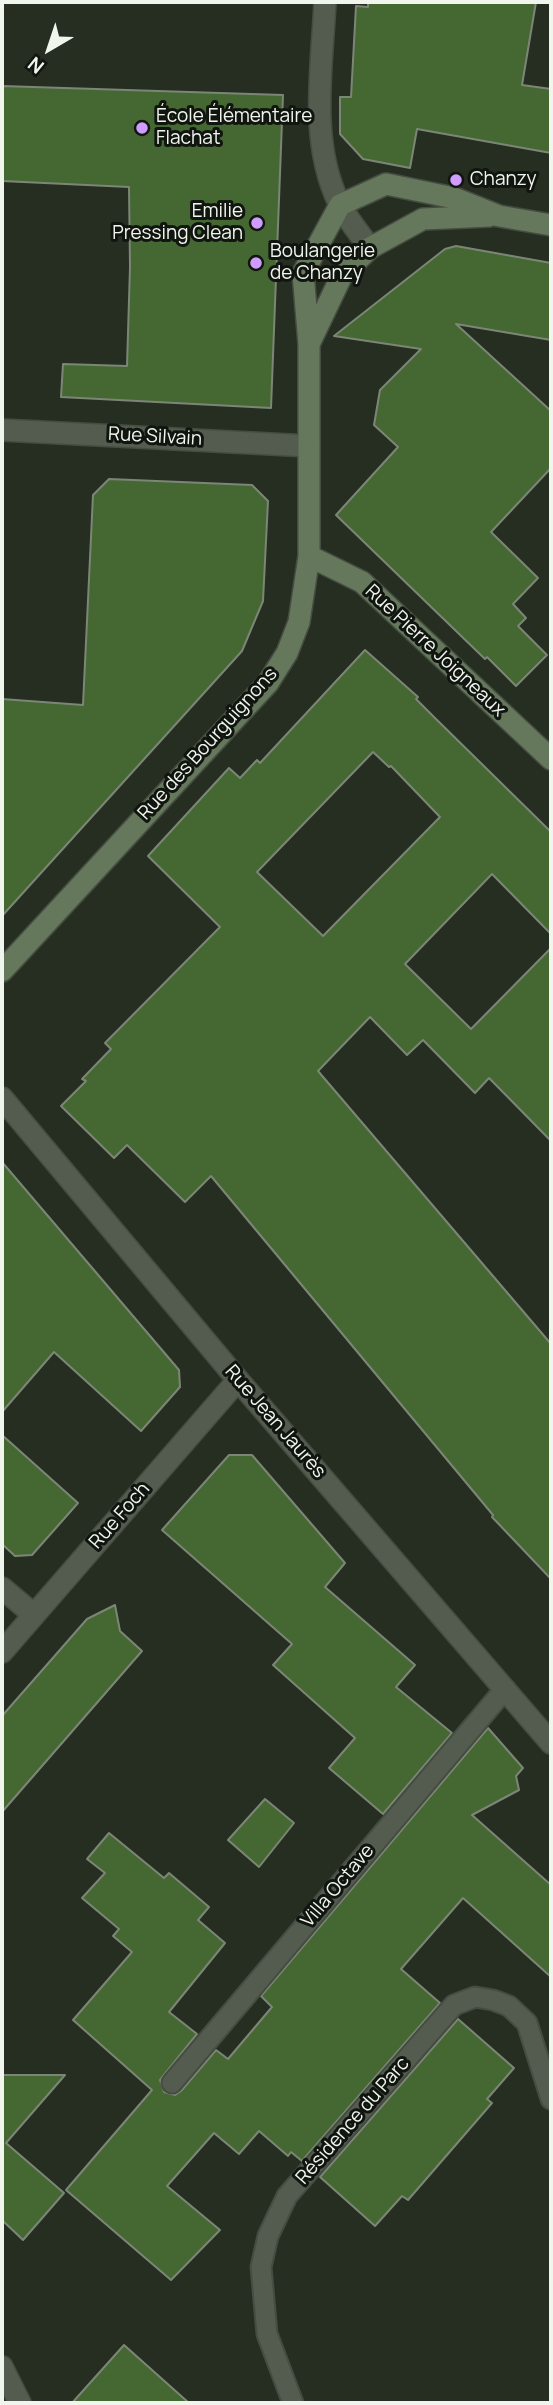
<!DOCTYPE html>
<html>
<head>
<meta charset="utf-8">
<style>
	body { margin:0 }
	#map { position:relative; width:553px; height:2405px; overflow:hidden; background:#262e22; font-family:Manrope,sans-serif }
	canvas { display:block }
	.frame { position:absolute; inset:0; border:4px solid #f0f6ee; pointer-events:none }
	.north { position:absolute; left:14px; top:14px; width:70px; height:70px; -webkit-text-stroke:5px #111510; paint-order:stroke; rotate:219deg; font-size:19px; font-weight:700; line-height:28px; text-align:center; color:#f0f6ee }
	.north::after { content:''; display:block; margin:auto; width:24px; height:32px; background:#f0f6ee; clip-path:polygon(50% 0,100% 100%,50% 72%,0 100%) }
</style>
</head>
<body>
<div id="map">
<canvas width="553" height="2405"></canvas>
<div class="frame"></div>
<div class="north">N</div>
</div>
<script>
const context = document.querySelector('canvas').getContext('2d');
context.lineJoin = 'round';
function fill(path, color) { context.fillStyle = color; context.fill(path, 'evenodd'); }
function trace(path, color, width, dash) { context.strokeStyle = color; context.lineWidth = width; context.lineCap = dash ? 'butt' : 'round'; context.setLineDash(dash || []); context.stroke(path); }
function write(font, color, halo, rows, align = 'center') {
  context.font = font + ' Manrope,sans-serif'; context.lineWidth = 6; context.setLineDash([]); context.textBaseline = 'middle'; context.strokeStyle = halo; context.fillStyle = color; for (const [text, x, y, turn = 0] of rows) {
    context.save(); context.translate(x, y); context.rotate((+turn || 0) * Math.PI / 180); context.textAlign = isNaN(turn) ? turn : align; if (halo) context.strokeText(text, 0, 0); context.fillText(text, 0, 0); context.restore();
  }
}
const building = new Path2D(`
	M 368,2 L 536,2 L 522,85 L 551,89 L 551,153 L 417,129 L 410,168 L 363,159 L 340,134 L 340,97 L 351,97 L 356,6 L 368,7 Z
	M 2,86 L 283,95 L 271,408 L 61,397 L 63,364 L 127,366 L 130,267 L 129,187 L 2,181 Z
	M 456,246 L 551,263 L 551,340 L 456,324 L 551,411 L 551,468 L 491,532 L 538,578 L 513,604 L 526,618 L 518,626 L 547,655 L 516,686 L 487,657 L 485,659 L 336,515 L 398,447 L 374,425 L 380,390 L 421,349 L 334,336 L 445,249 Z
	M 109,479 L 252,485 L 268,501 L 263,601 L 242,651 L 2,916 L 2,699 L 83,705 L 93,495 Z
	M 365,650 L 418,697 L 416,699 L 436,719 L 551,832 L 551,934 L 492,874 L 405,964 L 471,1029 L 551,948 L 551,1141 L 489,1078 L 475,1093 L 423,1040 L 407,1055 L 370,1017 L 318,1071 L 551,1344 L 551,1579 L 492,1517 L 493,1515 L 211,1176 L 185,1202 L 127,1145 L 114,1158 L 61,1106 L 86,1081 L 82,1079 L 111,1049 L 105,1043 L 220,927 L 148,856 L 229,768 L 240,778 L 257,760 L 260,763 ZM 373,752 L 389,767 L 391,766 L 440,817 L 323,936 L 257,872 Z
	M 2,1162 L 179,1370 L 180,1387 L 141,1431 L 54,1352 L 2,1412 Z
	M 2,1435 L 78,1503 L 32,1555 L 15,1556 L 2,1544 Z
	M 229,1455 L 252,1455 L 345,1563 L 325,1587 L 415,1665 L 396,1687 L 452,1733 L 383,1814 L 329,1768 L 355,1738 L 273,1665 L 292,1644 L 162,1530 Z
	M 115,1605 L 120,1631 L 142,1651 L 2,1812 L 2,1716 L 87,1619 Z
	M 488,1728 L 523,1768 L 516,1776 L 519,1790 L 472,1815 L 551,1885 L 551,1977 L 463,1898 L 401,1969 L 440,2003 L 302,2161 L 291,2152 L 288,2156 L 259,2131 L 239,2154 L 214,2133 L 167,2186 L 220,2230 L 171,2280 L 66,2190 L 152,2090 L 73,2020 L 132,1952 L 113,1936 L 119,1929 L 82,1898 L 105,1873 L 87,1859 L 109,1833 L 164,1878 L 169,1873 L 209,1907 L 198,1920 L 225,1943 L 169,2012 L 197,2034 L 160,2080 L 164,2092 L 175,2095 L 181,2091 L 216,2050 L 228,2059 L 272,2007 L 261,1996 Z
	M 265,1799 L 294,1823 L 259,1867 L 228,1840 Z
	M 458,2019 L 514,2068 L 487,2099 L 492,2103 L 408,2200 L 402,2196 L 375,2226 L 320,2177 Z
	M 2,2075 L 65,2075 L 6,2143 L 64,2193 L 23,2240 L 2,2220 Z
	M 124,2345 L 189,2403 L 72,2403 Z`);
fill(building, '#456833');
trace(building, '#7c8677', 2);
const lane = new Path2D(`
	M 172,2083 L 505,1689
	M 293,2403 L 267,2334 L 261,2267 L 268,2236 L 287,2196 L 454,2005 L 475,1997 L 493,2000 L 509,2006 L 527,2023 L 551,2099`);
const street = new Path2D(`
	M 325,2 C 322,67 309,142 339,203 C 347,219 360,234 370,248
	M 2,430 L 309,446
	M 2,1098 L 238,1380 L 551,1743
	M 2,1588 L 34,1615
	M 2,1652 L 238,1380
	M 2,2367 L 20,2403`);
const secondary = new Path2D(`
	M 310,342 L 342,275 L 370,248 L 423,219 L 490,216
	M 309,556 L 362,582 L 551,759
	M 2,971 L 268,683 L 287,653 L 299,622 L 309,556 L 309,344 L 303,273 L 340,205 L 386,184 L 454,198 L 499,216 L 551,225`);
trace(lane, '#454c41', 23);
trace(street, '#454c41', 24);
trace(secondary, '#454c41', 24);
trace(lane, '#535c4f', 19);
trace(street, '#535c4f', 21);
trace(secondary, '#65785c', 21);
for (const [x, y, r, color] of [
	[142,128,7,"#d09dff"],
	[456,180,7,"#d09dff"],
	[257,223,7,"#d09dff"],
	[256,263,7,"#d09dff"]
]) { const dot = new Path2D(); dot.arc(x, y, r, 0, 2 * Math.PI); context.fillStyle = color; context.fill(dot); trace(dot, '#111510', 2.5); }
write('19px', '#f0f6ee', '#111510', [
	["École Élémentaire",156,117],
	["Flachat",156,139],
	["Chanzy",470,180],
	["Emilie",243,212,"right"],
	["Pressing Clean",243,234,"right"],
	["Boulangerie",270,252],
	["de Chanzy",270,274]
], 'left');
write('19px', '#f0f6ee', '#111510', [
	["Rue Silvain",155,437,3],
	["Rue Pierre Joigneaux",435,651,43],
	["Rue des Bourguignons",208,744,-48],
	["Rue Jean Jaurès",275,1422,49],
	["Rue Foch",120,1516,-49],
	["Villa Octave",338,1886,-50],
	["Résidence du Parc",353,2121,-49]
]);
</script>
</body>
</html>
